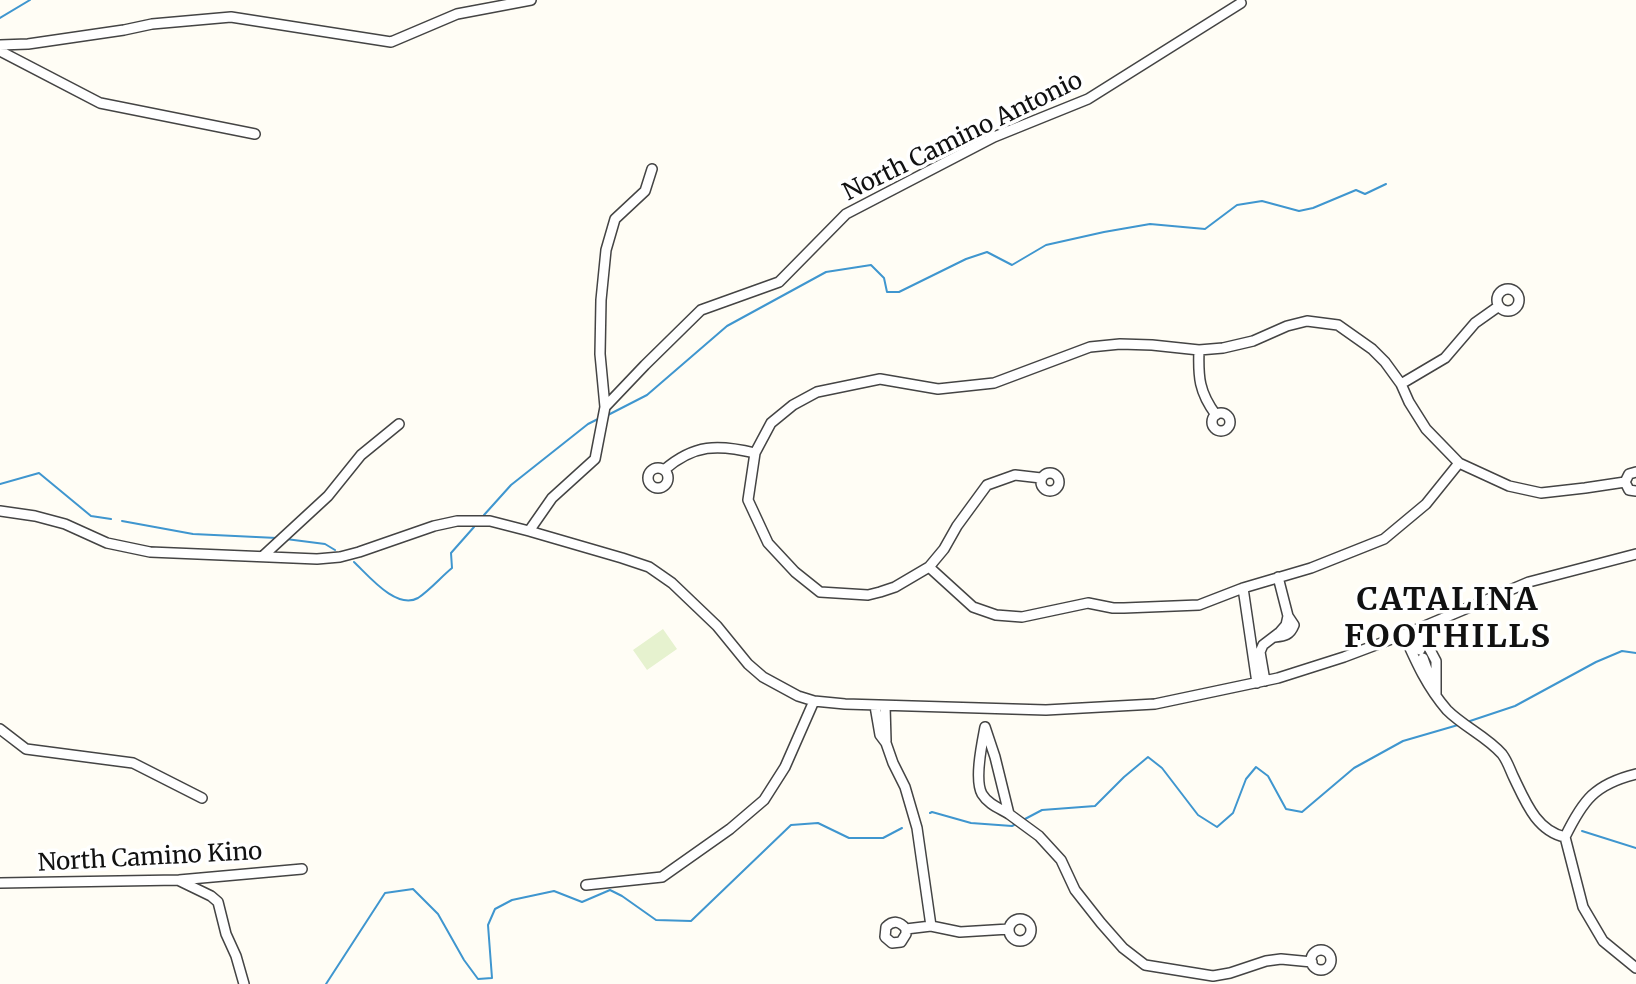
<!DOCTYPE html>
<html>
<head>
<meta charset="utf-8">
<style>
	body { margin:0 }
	canvas { display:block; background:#fffdf5 }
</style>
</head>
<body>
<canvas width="1636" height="984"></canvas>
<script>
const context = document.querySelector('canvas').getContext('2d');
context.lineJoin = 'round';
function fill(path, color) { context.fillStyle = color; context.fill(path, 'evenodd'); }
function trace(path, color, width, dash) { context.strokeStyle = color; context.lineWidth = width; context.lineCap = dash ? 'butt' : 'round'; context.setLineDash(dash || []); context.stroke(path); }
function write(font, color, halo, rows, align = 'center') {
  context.font = font + ' Merriweather,serif'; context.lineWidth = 7; context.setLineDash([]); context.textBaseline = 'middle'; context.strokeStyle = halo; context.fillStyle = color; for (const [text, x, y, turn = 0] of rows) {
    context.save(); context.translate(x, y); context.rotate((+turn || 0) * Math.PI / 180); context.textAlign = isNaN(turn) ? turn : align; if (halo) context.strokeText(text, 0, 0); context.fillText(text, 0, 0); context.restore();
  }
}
fill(new Path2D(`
	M 663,629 L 677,649 L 647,670 L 633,650 Z`), '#e6f2cf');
trace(new Path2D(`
	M 0,18 L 30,0
	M 606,416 L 647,395 L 727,326 L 826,272 L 871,265 L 884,278 L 887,292 L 899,292 L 966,259 L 987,252 L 1012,265 L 1046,245 L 1104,232 L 1150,224 L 1205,229 L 1237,205 L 1262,201 L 1299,211 L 1313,208 L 1356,190 L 1365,194 L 1386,184
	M 0,484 L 39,473 L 91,516 L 111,519
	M 484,515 L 511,485 L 588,424 L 598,419
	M 122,521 L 193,534 L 277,538
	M 286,539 L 325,544 L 335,550
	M 354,562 C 368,575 396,610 418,598 C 430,590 441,577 452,568 L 451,553 L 474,527
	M 1470,721 L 1515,706 L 1596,662 L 1622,651 L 1636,653
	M 930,813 L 932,812 L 971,823 L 1012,826 L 1014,825
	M 1025,819 L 1042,810 L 1095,806 L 1124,777 L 1148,757 L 1162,768 L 1198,815 L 1217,827 L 1233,813 L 1246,779 L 1256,767 L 1268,776 L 1286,809 L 1302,812 L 1354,768 L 1403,741 L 1458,725
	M 1582,831 L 1636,848
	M 326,984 L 385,893 L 413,889 L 438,914 L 464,960 L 478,979 L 492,978 L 488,925 L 495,909 L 512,900 L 554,891 L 582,902 L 610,890 L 622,896 L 656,920 L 691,921 L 791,825 L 818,823 L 849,838 L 883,838 L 902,828`), '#3f96cf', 2);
const minor = new Path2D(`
	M 0,45 L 28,44 L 124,30 L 152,24 L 231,17 L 391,42 L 457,14 L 531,0
	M 0,51 L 100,103 L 255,134
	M1497 300a11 11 0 1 1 22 0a11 11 0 1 1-22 0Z
	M 1199,350 C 1198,377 1199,392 1216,415
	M 1401,384 L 1445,358 L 1475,323 L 1499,306
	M 605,407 L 600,354 L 601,300 L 606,250 L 615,219 L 645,191 L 652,169
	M1212 422a9 9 0 1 1 18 0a9 9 0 1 1-18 0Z
	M648 478a10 10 0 1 1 20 0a10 10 0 1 1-20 0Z
	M 664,470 C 694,444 718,444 755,453
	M 1636,472 L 1629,474 L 1625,482 L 1629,490 L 1636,491
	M1041 482a9 9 0 1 1 18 0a9 9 0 1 1-18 0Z
	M 1041,478 L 1015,475 L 987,485 L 957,526 L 944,549 L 929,567 L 895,587 L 880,592 L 868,595 L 820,592 L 795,572 L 768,543 L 748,500 L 755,453 L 771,423 L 793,405 L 817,392 L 880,379 L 938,389 L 994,383 L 1090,347 L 1120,344 L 1152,345 L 1199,350 L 1223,348 L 1253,341 L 1287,326 L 1307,321 L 1338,325 L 1372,349 L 1385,362 L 1401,384 L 1409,402 L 1426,429 L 1459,463 L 1509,486 L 1541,493 L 1585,488 L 1625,482
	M 0,511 L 35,516 L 65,524 L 107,543 L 150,552 L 317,559 L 340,557 L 359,552 L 434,526 L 457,521 L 490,521 L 529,531 L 622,558 L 649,567 L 672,583 L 717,626 L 748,664 L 763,677 L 798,696 L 814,701 L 845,704 L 1046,710 L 1155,704 L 1278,678 L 1344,657 L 1413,631 L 1529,582 L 1636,554
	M 529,531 L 552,498 L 595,459 L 605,407 L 645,365 L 701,310 L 779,282 L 846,214 L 994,137 L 1088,99 L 1241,3
	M 263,556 L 328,496 L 361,455 L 399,424
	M 929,567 L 973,607 L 996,615 L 1022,617 L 1088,603 L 1113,608 L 1124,608 L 1199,605 L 1243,588 L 1311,568 L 1384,539 L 1426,504 L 1459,463
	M 1243,588 L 1257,683
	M 1419,629 L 1436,661 L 1436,694
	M 1412,632 L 1420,650
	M 1404,635 C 1416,662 1427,687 1447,710 C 1464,727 1486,736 1502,754 C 1508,762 1510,770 1514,778 C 1526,803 1537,831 1565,837
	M 1275,637 C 1285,636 1290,635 1294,625 L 1288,616 L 1278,577
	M 1423,658 L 1433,686
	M 1265,681 L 1260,652 L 1263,645 L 1280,632 L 1286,625 L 1288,616
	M 875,706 L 880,735 L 886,743 L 893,763 L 905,787 L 917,828 L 931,926
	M 885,706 L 886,741
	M 985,727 L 995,757 L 1009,814 C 999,808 988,804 982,794 C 974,780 982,743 985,727 Z
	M 0,729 L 26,749 L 133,763 L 202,798
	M 1636,774 C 1595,784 1583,800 1565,837 L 1583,907 L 1603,941 L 1636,968
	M 1009,814 L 1039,836 L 1061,860 L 1075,890 L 1101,923 L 1123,948 L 1145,965 L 1213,976 L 1230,973 L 1266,961 L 1281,959 L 1312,962
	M 180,881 L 211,896 L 218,902 L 226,934 L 236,956 L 244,984
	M 0,883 L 179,880 L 302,869
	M 586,885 L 662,877 L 730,829 L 764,800 L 785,767 L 814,701
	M1009 930a11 11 0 1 1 22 0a11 11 0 1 1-22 0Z
	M 906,929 L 906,934 L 901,942 L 892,943 L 885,937 L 886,927 C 893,920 900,921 906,929 L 931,926 L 960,932 L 1009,929
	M1311 960a10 10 0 1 1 20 0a10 10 0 1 1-20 0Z`);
trace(minor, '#444', 12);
trace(minor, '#fff', 9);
write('24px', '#111', '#fff', [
	["North Camino Antonio",963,137,-26],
	["North Camino Kino",150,858,-3]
]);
context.letterSpacing = '2px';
write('bold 32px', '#111', '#fff', [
	["CATALINA",1448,601],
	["FOOTHILLS",1448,638]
]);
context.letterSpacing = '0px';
</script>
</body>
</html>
